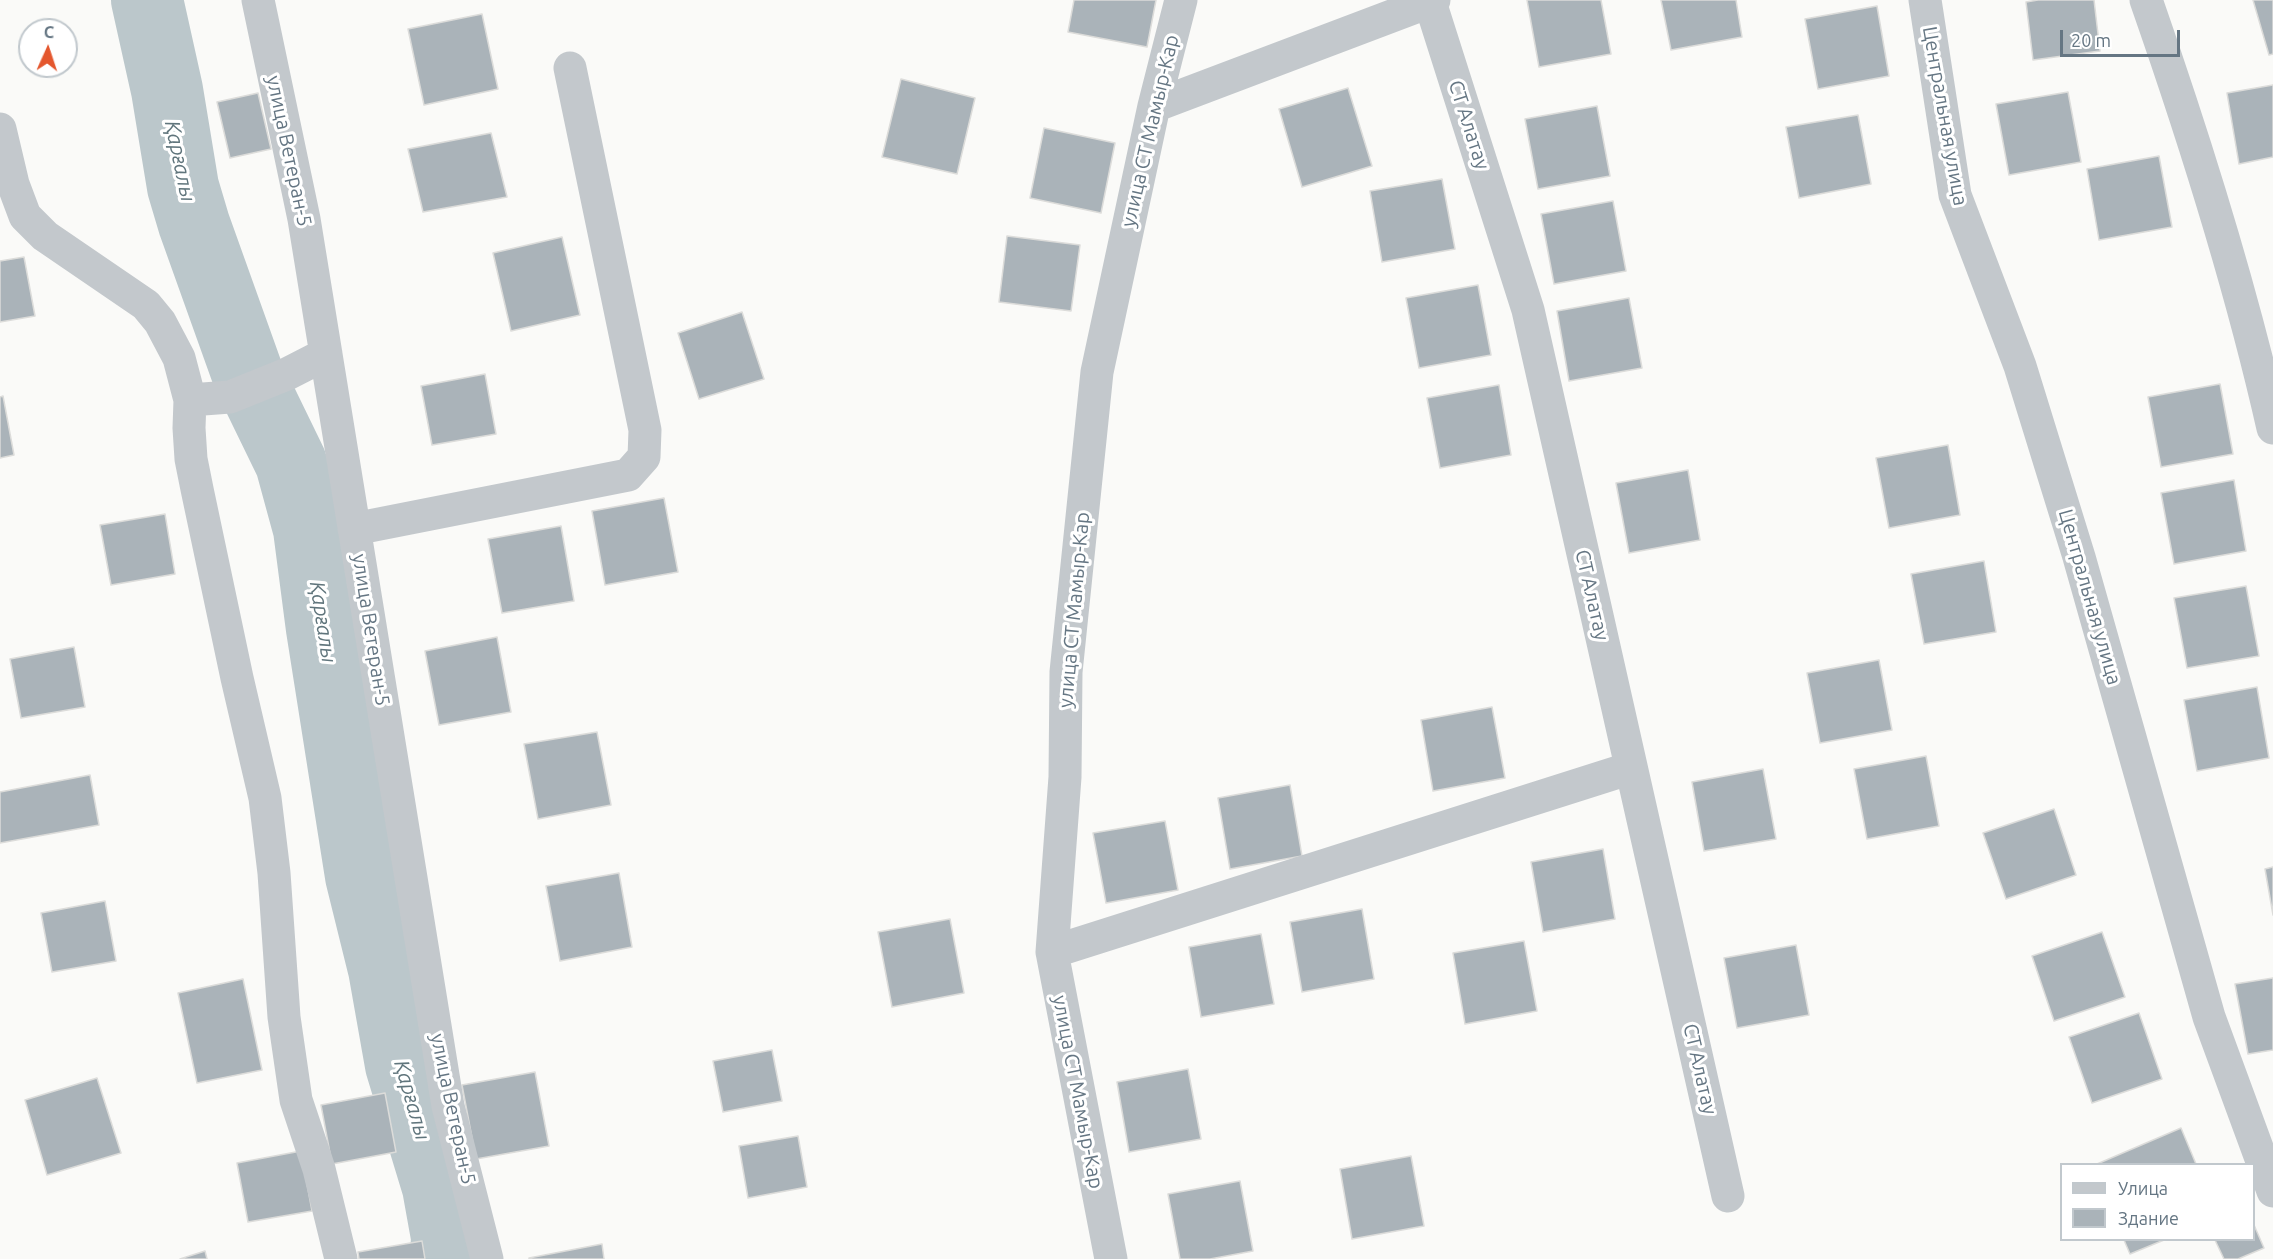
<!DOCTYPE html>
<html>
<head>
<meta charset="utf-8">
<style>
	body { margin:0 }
	#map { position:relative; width:2273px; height:1259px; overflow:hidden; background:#fafaf8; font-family:Ubuntu,sans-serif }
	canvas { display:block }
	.legend { position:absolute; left:2060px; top:1163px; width:195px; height:78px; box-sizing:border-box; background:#fff; border:2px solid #c1c8cd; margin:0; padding:8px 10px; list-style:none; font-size:18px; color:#657683 }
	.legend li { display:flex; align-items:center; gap:12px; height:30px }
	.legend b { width:30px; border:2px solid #c1c8cd }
	.north { position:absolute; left:18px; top:18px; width:60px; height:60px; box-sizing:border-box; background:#fff; border:2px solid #c1c8cd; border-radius:50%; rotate:3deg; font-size:16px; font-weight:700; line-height:24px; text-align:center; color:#657683 }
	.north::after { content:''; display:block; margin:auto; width:21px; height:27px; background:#e4572e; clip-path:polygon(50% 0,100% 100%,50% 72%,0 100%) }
	.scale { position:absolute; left:2060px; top:30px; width:120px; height:27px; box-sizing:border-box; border:3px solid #657683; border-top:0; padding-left:8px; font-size:18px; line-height:21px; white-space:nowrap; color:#657683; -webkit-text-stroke:4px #fff; paint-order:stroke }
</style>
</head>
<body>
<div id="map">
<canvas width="2273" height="1259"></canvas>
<ul class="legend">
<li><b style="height:8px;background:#c3c8cc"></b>Улица</li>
<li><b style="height:16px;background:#aab3b9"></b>Здание</li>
</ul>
<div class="north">С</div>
<div class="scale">20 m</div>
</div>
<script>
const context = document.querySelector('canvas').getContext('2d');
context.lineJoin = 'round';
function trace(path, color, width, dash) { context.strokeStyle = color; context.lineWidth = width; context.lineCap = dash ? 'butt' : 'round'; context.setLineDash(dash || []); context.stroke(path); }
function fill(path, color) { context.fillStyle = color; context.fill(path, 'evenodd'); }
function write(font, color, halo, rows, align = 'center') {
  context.font = font + ' Ubuntu,sans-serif'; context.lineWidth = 6; context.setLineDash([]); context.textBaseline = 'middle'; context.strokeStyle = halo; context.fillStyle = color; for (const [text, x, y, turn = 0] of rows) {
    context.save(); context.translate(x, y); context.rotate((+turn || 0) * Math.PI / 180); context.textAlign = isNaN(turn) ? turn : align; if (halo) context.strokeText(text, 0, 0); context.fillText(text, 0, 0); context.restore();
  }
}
trace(new Path2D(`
	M 147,0 L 167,90 L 183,187 L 194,224 L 253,389 L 255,389 L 291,463 L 309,529 L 322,629 L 361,876 L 384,969 L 401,1065 L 438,1187 L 447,1237 L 446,1259`), '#bbc7cb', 72);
const building = new Path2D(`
	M 1074,0 L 1156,0 L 1147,47 L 1068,32 Z
	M 1527,0 L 1601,0 L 1611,54 L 1539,67 Z
	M 1661,0 L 1736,0 L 1742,37 L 1671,50 Z
	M 2038,0 L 2094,0 L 2100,51 L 2033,60 L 2026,2 Z
	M 2253,0 L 2273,0 L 2273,54 L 2269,55 Z
	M 1877,6 L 1889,76 L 1818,89 L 1805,19 Z
	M 482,14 L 498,89 L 424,105 L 408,29 Z
	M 901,79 L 975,98 L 957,174 L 882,157 Z
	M 2273,85 L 2273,157 L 2239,164 L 2227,93 Z
	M 1348,88 L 1372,166 L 1302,187 L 1279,109 Z
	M 2068,92 L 2081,162 L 2009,175 L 1996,104 Z
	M 258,93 L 271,149 L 230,158 L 217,102 Z
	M 1597,106 L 1610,176 L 1538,189 L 1525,119 Z
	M 1858,115 L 1871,184 L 1799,198 L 1786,127 Z
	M 1044,128 L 1115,143 L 1101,213 L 1030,198 Z
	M 491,133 L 507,197 L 423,212 L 408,149 Z
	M 2159,156 L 2172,227 L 2099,240 L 2087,169 Z
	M 1442,179 L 1455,249 L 1382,262 L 1370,191 Z
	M 1613,201 L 1626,271 L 1554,284 L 1541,214 Z
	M 1007,236 L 1080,245 L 1071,311 L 999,302 Z
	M 562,237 L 580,315 L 511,331 L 493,253 Z
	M 24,257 L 35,316 L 0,322 L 0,261 Z
	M 1478,285 L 1491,355 L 1419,368 L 1406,298 Z
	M 1629,298 L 1642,368 L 1569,381 L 1557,311 Z
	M 742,312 L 764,379 L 699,399 L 678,333 Z
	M 485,374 L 496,434 L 432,445 L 421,386 Z
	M 2220,384 L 2233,454 L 2161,467 L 2148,397 Z
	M 1499,385 L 1511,455 L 1440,468 L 1427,398 Z
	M 3,396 L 14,455 L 0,458 L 0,397 Z
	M 1948,445 L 1960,515 L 1889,528 L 1876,458 Z
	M 1688,470 L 1700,540 L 1629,553 L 1616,483 Z
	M 2234,480 L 2246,551 L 2174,564 L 2161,493 Z
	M 664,498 L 678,572 L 605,585 L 592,511 Z
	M 165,514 L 175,574 L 111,585 L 100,525 Z
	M 561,526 L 574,601 L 502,613 L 488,539 Z
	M 1984,561 L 1996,632 L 1924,644 L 1911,574 Z
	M 2246,586 L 2259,656 L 2187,668 L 2174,598 Z
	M 497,637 L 511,712 L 439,725 L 425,651 Z
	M 74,647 L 85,707 L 21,718 L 10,659 Z
	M 1879,660 L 1892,730 L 1820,743 L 1807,673 Z
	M 2257,687 L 2269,758 L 2197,771 L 2184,700 Z
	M 1492,707 L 1505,778 L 1433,791 L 1421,720 Z
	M 597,732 L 611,805 L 538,819 L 524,744 Z
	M 1926,756 L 1939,826 L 1867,839 L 1854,769 Z
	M 1763,769 L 1776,839 L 1704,851 L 1692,782 Z
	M 90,775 L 99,825 L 0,843 L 0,792 Z
	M 1290,785 L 1302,856 L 1230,869 L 1218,798 Z
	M 2054,809 L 2076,875 L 2006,899 L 1983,833 Z
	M 1165,821 L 1178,890 L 1106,903 L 1093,833 Z
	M 1603,849 L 1615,919 L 1543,932 L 1531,862 Z
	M 2273,867 L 2273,915 L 2265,869 Z
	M 619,873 L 632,947 L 560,961 L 546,886 Z
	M 105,901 L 116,961 L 52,972 L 41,913 Z
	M 1362,909 L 1374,979 L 1302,992 L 1290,922 Z
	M 950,919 L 964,993 L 892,1007 L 878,932 Z
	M 2102,932 L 2125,997 L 2054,1021 L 2032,956 Z
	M 1261,934 L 1274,1004 L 1201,1017 L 1189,947 Z
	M 1524,941 L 1537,1011 L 1465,1024 L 1453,953 Z
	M 1796,945 L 1809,1015 L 1737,1028 L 1724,958 Z
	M 2273,978 L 2273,1050 L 2248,1054 L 2235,984 Z
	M 243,979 L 262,1070 L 197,1083 L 178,993 Z
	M 2139,1013 L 2162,1079 L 2092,1103 L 2069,1037 Z
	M 772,1050 L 782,1101 L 723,1112 L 713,1061 Z
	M 1188,1069 L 1201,1139 L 1129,1152 L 1117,1082 Z
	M 535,1072 L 549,1146 L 476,1159 L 462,1085 Z
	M 97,1078 L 121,1153 L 47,1175 L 25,1100 Z
	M 385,1093 L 396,1152 L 332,1164 L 321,1105 Z
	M 2181,1128 L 2196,1164 L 2097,1164 Z
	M 798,1136 L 807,1187 L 748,1198 L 739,1146 Z
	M 301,1151 L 312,1211 L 248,1222 L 237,1163 Z
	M 1411,1156 L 1424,1226 L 1352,1239 L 1340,1169 Z
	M 1240,1181 L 1253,1251 L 1210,1259 L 1180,1259 L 1168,1194 Z
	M 2254,1225 L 2264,1248 L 2238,1259 L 2224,1259 L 2215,1240 L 2254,1240 Z
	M 2124,1240 L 2164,1240 L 2130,1254 Z
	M 422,1241 L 425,1259 L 359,1259 L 358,1252 Z
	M 602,1244 L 604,1259 L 529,1259 L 529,1258 Z
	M 205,1251 L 207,1259 L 180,1259 Z`);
fill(building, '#aab3b9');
trace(building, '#dcdcda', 1.5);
trace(new Path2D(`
	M 258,0 L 304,219 L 448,1106 L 487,1259
	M 1925,0 L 1955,195 L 2020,366 L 2079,557 L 2209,1017 L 2273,1191
	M 2146,0 C 2195,140 2240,282 2273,428
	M 1430,2 L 1528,310 L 1728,1196
	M 1154,106 L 1434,0
	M 0,129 L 13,184 L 25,216 L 45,236 L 146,305 L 160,322 L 179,358 L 190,400 L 189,428 L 191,459 L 197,489 L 237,678 L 265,798 L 274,873 L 284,1017 L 296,1100 L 319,1169 L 341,1259
	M 190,400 L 230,397 L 287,374 L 326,354
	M 354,529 L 628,475 L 644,457 L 645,430 L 570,68
	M 1052,952 L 1631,768
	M 1111,1259 L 1052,952 L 1065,777 L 1066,672 L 1097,372 L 1154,106 L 1181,0`), '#c3c8cc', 33);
write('20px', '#657683', '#fff', [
	["Центральная улица",1945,116,80],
	["СТ Алатау",1469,125,72],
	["улица СТ Мамыр-Кар",1150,131,-77],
	["улица Ветеран-5",289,151,78],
	["СТ Алатау",1592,595,77],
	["Центральная улица",2090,597,74],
	["улица СТ Мамыр-Кар",1074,610,-85],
	["улица Ветеран-5",371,630,81],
	["СТ Алатау",1700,1069,77],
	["улица СТ Мамыр-Кар",1078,1092,79],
	["улица Ветеран-5",453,1109,78]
]);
write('italic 21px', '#60757c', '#fff', [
	["Қарғалы",180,161,78],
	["Қарғалы",323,622,81],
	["Қарғалы",412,1100,74]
]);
</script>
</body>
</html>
